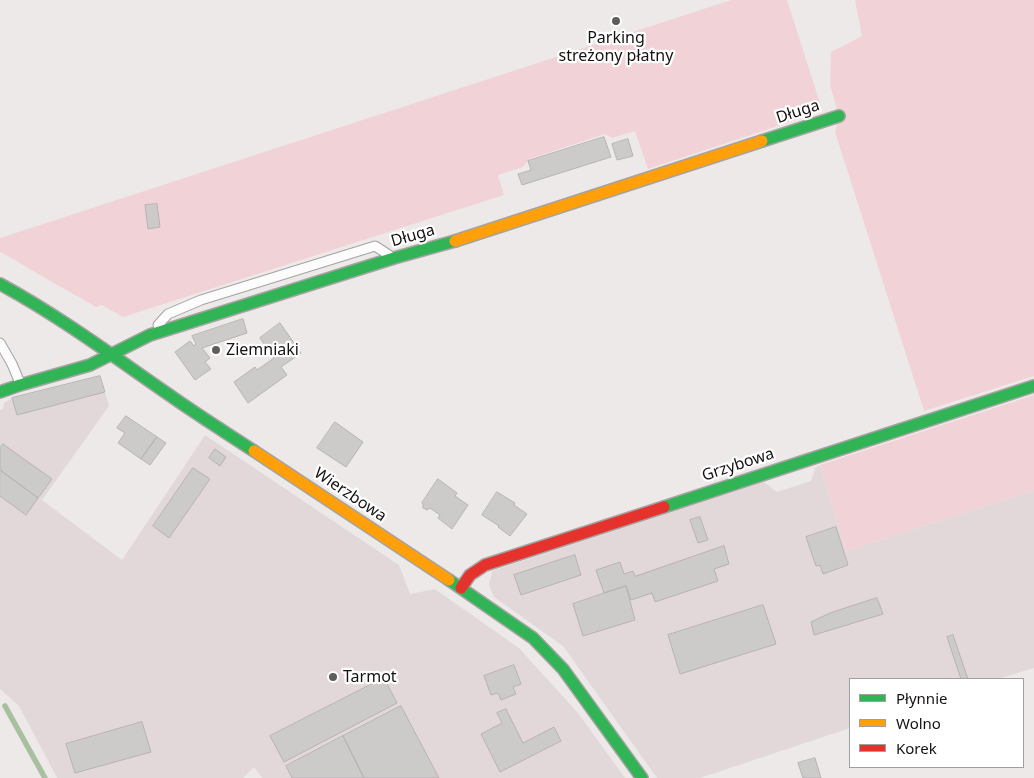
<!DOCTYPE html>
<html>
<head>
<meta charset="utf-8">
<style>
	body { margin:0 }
	#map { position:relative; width:1034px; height:778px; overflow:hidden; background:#eee9e9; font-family:"Noto Sans",sans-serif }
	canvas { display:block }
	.legend { position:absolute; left:849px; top:678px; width:175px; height:90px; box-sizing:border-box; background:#fff; border:1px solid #a1a0a0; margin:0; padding:6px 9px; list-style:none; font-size:15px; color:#151212 }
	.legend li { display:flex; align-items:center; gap:10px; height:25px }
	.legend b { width:25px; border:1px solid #a1a0a0 }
</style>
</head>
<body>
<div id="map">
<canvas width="1034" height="778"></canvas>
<ul class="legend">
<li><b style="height:6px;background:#30b455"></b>Płynnie</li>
<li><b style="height:6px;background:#ff9f0a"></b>Wolno</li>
<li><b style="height:6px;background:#e5322d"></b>Korek</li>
</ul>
</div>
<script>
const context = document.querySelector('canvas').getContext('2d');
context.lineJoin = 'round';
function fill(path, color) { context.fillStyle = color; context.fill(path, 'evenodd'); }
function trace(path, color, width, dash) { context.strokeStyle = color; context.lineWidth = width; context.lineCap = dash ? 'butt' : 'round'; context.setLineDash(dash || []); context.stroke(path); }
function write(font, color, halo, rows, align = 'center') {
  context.font = font + ' "Noto Sans",sans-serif'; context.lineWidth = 4.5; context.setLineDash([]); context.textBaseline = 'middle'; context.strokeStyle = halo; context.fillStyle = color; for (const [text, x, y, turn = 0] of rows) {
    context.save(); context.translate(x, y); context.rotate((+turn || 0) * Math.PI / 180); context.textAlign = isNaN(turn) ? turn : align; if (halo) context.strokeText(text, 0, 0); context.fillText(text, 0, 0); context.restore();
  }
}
fill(new Path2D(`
	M 100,376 L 109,406 L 42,500 L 122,560 L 205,435 L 399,565 L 410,594 L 435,589 L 519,648 L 578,713 L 625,778 L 262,778 L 254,767 L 243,778 L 57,778 L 19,706 L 0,689 L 0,410 L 3,409 L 4,403 L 12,398 Z
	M 820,465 L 846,551 L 1034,490 L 1034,668 L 998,679 L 850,679 L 850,728 L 700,778 L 657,778 L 563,646 L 494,597 L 489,585 L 492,571 L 764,482 L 777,492 L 811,481 L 815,468 Z`), '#e3d8d9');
fill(new Path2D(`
	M 731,0 L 787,0 L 821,106 L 817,113 L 648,169 L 635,131 L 612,138 L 605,134 L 529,159 L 523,167 L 498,175 L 504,195 L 123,317 L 102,305 L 96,307 L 26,267 L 20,263 L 0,252 L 0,238 Z
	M 855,0 L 1034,0 L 1034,376 L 924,411 L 835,132 L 839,116 L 830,85 L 831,52 L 862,36 Z
	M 1034,395 L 1034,490 L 846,551 L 820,465 Z`), '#f1d3d7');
trace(new Path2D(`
	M 5,706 L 45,778`), '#a9c0a0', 5.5);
const building = new Path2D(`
	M 604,137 L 611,157 L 522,185 L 518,174 L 531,170 L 528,161 Z
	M 628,139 L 633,156 L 617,160 L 612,144 Z
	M 157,204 L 160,227 L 148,229 L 145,205 Z
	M 243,319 L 247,333 L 202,348 L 210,358 L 205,362 L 211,369 L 195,380 L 175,352 L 190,341 L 194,346 L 196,344 L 192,336 Z
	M 280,323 L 301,353 L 281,367 L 287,375 L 248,403 L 234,382 L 255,367 L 257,370 L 274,358 L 260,338 Z
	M 100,376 L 105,392 L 17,415 L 12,398 Z
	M 126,416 L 157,437 L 141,459 L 118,443 L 125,433 L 117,428 Z
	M 335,422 L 363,442 L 346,467 L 317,448 Z
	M 157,437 L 166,443 L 150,465 L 141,459 Z
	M 3,444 L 52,479 L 38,498 L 0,470 L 0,448 Z
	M 215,449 L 226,457 L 220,466 L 209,458 Z
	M 193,468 L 210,479 L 169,538 L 153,526 Z
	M 0,470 L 38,498 L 26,515 L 0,496 Z
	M 438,479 L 457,493 L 455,496 L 468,505 L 452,529 L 438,518 L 440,515 L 430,508 L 427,510 L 423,508 L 423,504 L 422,503 Z
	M 497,492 L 515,503 L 514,505 L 527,514 L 510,536 L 498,527 L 499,526 L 482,515 Z
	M 700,517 L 708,540 L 698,543 L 690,520 Z
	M 836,527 L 848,565 L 823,574 L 820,565 L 816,566 L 806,537 Z
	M 724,546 L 729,564 L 714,569 L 718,581 L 655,602 L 652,593 L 631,600 L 626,586 L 604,593 L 596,570 L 620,562 L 624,574 L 633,571 L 635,576 Z
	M 575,555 L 581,575 L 521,595 L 514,575 Z
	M 626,586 L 635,620 L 583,636 L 573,604 Z
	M 877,598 L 883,614 L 814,635 L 811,622 L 830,613 Z
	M 763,605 L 776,644 L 680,674 L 668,635 Z
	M 953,635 L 968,679 L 961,679 L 947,637 Z
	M 514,665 L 521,684 L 513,687 L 516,694 L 501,700 L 498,693 L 491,695 L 484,676 Z
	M 384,678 L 397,703 L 284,762 L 270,736 Z
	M 401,706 L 439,778 L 364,778 L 343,736 Z
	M 506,709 L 523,743 L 554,727 L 561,741 L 500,772 L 481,734 L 502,723 L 497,713 Z
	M 142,722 L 151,752 L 75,773 L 66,744 Z
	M 343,736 L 364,778 L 292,778 L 286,766 Z
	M 815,758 L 821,778 L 803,778 L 798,763 Z`);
fill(building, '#cdcaca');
trace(building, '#b7b3b4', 1);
const lane = new Path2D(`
	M 158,325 L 168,314 L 201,300 L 375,246 L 389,255
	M 0,343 L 12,364 L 20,383`);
const fast = new Path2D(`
	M 762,141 L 839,116
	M 0,284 C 59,316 113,356 168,394 C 196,414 225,432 254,451
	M 0,392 L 20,385 L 90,365 L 150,335 L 394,258 L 455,241
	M 664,507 L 1034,386
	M 449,580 L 533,638 L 563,669 L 642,778`);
const slow = new Path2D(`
	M 455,241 L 762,141
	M 254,451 L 449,580`);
const jam = new Path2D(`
	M 461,588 L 470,575 L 485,565 L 664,507`);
trace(lane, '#a5a2a2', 11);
trace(fast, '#a5a2a2', 14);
trace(slow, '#a5a2a2', 14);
trace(jam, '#a5a2a2', 14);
trace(lane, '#fcfcfc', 9);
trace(fast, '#30b455', 11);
trace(slow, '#ff9f0a', 11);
trace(jam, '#e5322d', 11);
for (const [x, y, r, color] of [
	[616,21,5,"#615d5d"],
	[216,350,5,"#615d5d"],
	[333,677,5,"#615d5d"]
]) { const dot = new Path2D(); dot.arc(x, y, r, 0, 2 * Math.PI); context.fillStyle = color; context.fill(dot); trace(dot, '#fff', 2); }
write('16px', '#151212', '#fff', [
	["Parking",616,38,"center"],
	["streżony płatny",616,56,"center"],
	["Ziemniaki",226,350],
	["Tarmot",343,677]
], 'left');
write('16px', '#151212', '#fff', [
	["Długa",798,112,-18],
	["Długa",413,236,-16],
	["Grzybowa",738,465,-18],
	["Wierzbowa",350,495,34]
]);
</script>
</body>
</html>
